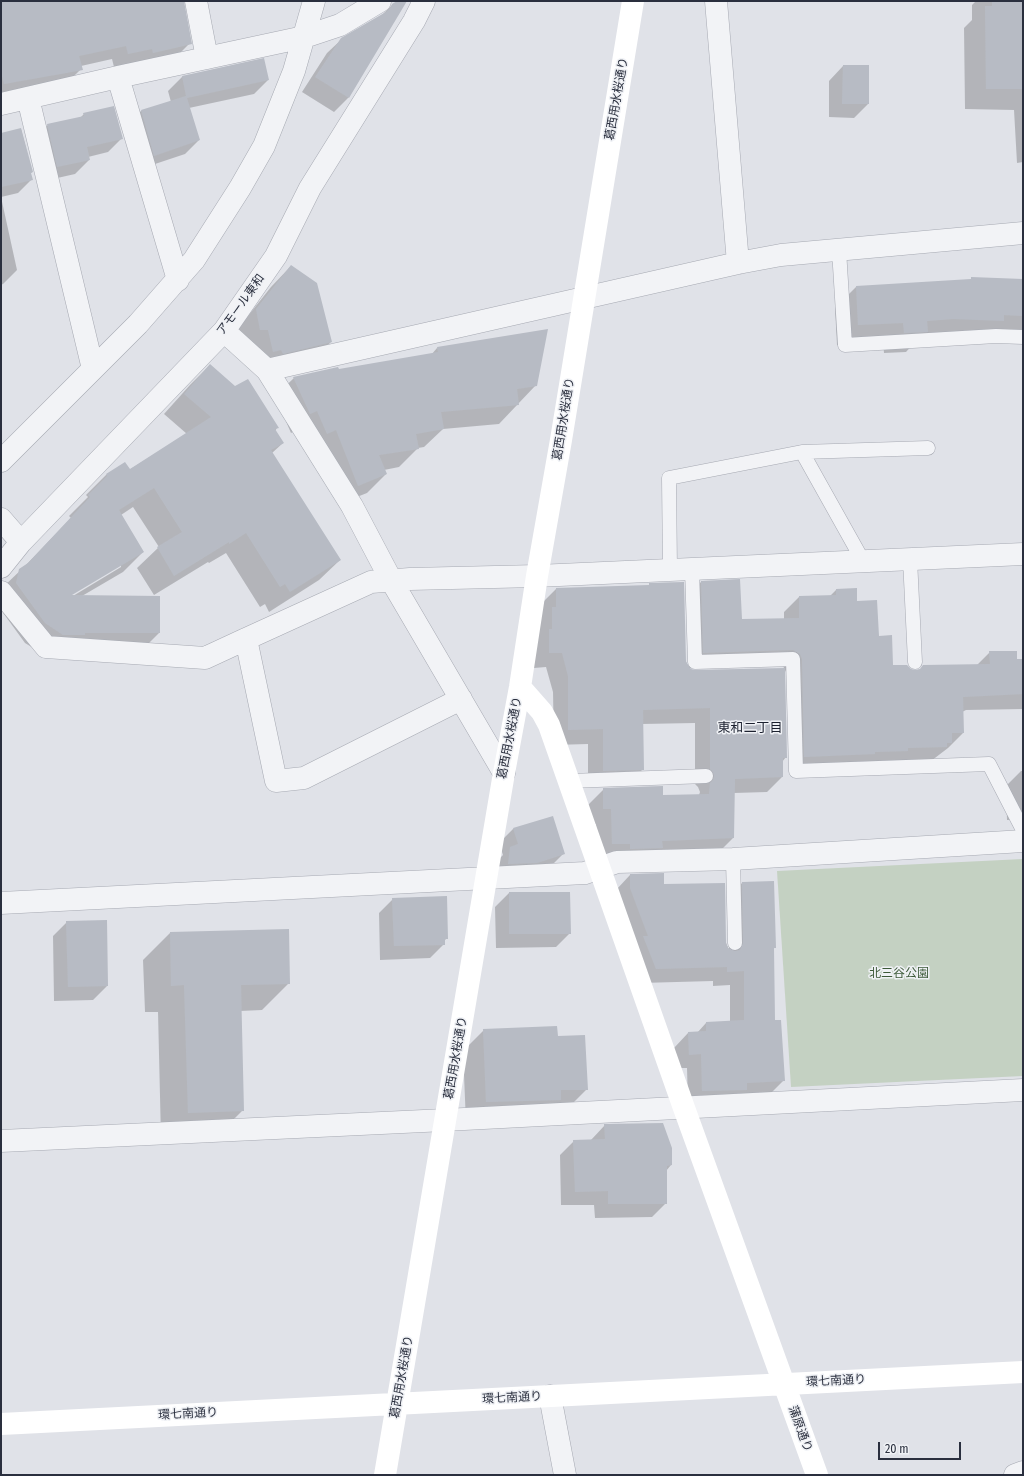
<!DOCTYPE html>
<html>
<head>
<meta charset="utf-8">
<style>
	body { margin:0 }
	#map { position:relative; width:1024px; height:1476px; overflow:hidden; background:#e0e2e8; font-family:"Fira Sans Condensed",sans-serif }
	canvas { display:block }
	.frame { position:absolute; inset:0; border:2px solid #2a2f3e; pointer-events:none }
	.scale { position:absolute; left:878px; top:1442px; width:83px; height:18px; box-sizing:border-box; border:2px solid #2a2f3e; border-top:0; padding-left:5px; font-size:12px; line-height:14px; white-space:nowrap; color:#2a2f3e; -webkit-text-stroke:3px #eff1f5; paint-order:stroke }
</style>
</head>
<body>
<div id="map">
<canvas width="1024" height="1476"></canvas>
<div class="frame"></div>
<div class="scale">20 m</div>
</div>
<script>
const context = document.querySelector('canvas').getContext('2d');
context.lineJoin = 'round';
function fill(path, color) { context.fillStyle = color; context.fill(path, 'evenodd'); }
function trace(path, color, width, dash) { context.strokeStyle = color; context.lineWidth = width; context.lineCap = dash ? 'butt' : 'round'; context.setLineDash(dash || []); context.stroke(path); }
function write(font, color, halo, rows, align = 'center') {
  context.font = font + ' "Fira Sans Condensed","Noto Sans JP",sans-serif'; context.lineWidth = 3; context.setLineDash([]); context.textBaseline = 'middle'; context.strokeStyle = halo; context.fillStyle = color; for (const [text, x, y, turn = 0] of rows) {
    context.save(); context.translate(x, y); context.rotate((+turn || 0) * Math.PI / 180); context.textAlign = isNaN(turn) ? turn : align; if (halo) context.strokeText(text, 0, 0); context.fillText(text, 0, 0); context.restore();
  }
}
fill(new Path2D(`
	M 1023,859 L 1023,1076 L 791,1087 L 777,871 Z`), '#c4d1c2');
fill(new Path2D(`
	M 1,1 L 183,1 L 190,43 L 176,57 L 114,67 L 112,59 L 81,66 L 81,69 L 67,83 L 1,96 Z
	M 399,1 L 406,1 L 348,98 L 334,112 L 302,92 L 327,53 L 342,39 L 381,16 L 392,5 Z
	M 976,1 L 1023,1 L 1023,162 L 1017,163 L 1014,110 L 965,109 L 964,28 L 972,20 L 972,5 Z
	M 263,60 L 268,80 L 254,94 L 189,108 L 199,140 L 185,154 L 140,169 L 127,125 L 141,111 L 171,102 L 168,91 L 182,77 Z
	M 843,66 L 868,104 L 854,118 L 829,117 L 829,81 Z
	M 84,114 L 122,138 L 108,152 L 88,157 L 89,160 L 75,174 L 44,181 L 33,139 L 48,125 L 80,118 Z
	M 21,129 L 32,172 L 30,174 L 32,179 L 18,193 L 1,197 L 1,134 Z
	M 1,197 L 17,270 L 3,284 L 1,285 Z
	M 291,266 L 331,342 L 310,363 L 252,372 L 248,350 L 236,331 L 271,287 Z
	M 972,278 L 1023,280 L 1023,337 L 917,340 L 906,352 L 884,353 L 883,343 L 837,345 L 835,308 L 856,287 L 969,281 Z
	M 437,348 L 536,385 L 499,424 L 443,429 L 424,447 L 418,448 L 399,467 L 384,470 L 386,474 L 367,493 L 339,504 L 298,429 L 291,433 L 275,396 L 294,378 L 431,355 Z
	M 210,365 L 277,428 L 275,431 L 283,443 L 272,453 L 340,560 L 319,580 L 269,612 L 265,604 L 260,607 L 226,553 L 209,563 L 208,562 L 154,595 L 137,568 L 159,547 L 133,507 L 121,515 L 143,552 L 123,572 L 82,596 L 159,633 L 139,653 L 43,654 L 25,643 L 1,610 L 1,589 L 25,566 L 71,518 L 69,516 L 88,497 L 86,495 L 106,475 L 129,470 L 187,434 L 164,414 L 190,385 ZM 121,565 L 121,567 L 68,599 L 67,597 Z
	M 701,582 L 741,620 L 784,620 L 784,612 L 799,597 L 830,596 L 836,590 L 857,602 L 878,637 L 892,666 L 915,672 L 977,665 L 990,652 L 1016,660 L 1023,660 L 1023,709 L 966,710 L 962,712 L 963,733 L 948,748 L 931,761 L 790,772 L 787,674 L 783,666 L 777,665 L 689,668 L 686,597 Z
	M 650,584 L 690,670 L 786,757 L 782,762 L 782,777 L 767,792 L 734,793 L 733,838 L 718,853 L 597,859 L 596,824 L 588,824 L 588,805 L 604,789 L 662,796 L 699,795 L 700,792 L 698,787 L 695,784 L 695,723 L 642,724 L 643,769 L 627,785 L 588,786 L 588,744 L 554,745 L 553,692 L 546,667 L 534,668 L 534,645 L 541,604 L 556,589 L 648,586 Z
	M 1021,771 L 1023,771 L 1023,833 L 1015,820 L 1007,820 L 1006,786 Z
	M 552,817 L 564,853 L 550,867 L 495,878 L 496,862 L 503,855 L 499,843 L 513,829 Z
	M 663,874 L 663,885 L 726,943 L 729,950 L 728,898 L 742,883 L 775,947 L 773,950 L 774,1021 L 784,1080 L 769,1095 L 688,1105 L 687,1068 L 675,1068 L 674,1048 L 688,1033 L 697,1033 L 706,1023 L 730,1022 L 730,985 L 713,986 L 713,981 L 641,983 L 616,890 L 630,875 Z
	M 509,893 L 570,933 L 556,947 L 496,948 L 495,907 Z
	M 393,899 L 447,938 L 444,941 L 444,944 L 430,958 L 380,960 L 379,913 Z
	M 106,921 L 107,986 L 93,1000 L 54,1001 L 53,936 L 67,922 Z
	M 170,933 L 289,983 L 262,1010 L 240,1011 L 243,1110 L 216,1137 L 161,1139 L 158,1012 L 145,1012 L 143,960 Z
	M 484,1030 L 557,1037 L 587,1089 L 566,1110 L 466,1123 L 463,1051 Z
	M 605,1125 L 671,1165 L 666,1171 L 666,1203 L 652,1217 L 595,1218 L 594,1205 L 561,1205 L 560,1155 L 574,1141 L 591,1140 Z`), '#0003');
fill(new Path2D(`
	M 1,1 L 184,1 L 192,44 L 153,53 L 152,49 L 128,54 L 126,46 L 79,56 L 83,70 L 4,84 L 1,72 Z
	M 397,1 L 407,1 L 349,98 L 315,77 L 341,38 L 386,12 L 391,7 L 392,4 Z
	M 992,1 L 1023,1 L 1023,89 L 986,89 L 985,6 L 992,6 Z
	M 264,58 L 269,80 L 187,98 L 200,140 L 154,156 L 141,110 L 186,96 L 182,76 Z
	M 843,65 L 869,65 L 869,104 L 842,104 Z
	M 114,106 L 123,139 L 87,147 L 90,160 L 57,167 L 47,124 L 84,116 L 83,113 Z
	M 21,128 L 33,172 L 31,173 L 33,180 L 1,187 L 1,133 Z
	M 291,265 L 317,283 L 332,342 L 283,354 L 281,350 L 273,352 L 268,330 L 260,330 L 256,309 Z
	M 971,277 L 1023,279 L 1023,316 L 1004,315 L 1004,321 L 953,319 L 927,321 L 928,332 L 904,333 L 903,323 L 858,325 L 856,286 L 971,279 Z
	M 548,329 L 537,386 L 517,389 L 519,405 L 441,412 L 444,429 L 416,434 L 419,449 L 379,455 L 387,474 L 358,486 L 336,430 L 327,434 L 317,411 L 310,414 L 293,377 L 338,367 L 339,369 L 438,352 L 437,347 Z
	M 210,364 L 235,386 L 248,379 L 279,428 L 275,429 L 284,443 L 271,450 L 341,560 L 290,592 L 285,584 L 280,587 L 246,533 L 229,544 L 229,542 L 174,576 L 157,547 L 182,532 L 154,488 L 119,510 L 144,552 L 72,595 L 160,596 L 160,633 L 85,633 L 85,635 L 63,635 L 45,623 L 16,583 L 19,569 L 28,563 L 90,497 L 88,495 L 107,476 L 106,474 L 125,462 L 130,469 L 211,417 L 184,394 Z
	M 740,579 L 742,619 L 799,618 L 799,596 L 836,595 L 836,589 L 857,588 L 857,601 L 877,600 L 879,636 L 892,635 L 893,665 L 907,665 L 911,669 L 915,670 L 920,669 L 923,665 L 990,664 L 989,651 L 1017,651 L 1017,659 L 1023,659 L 1023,694 L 963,697 L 964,733 L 952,733 L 952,743 L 947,743 L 947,747 L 908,748 L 908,751 L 875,752 L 875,754 L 804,757 L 802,659 L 800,654 L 793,650 L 703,653 L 701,581 Z
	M 684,582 L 686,662 L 691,669 L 695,670 L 785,668 L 787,758 L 783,758 L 783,777 L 735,779 L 734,838 L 662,841 L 663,848 L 630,849 L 630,844 L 612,844 L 611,809 L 603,809 L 603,788 L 663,786 L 663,795 L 709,794 L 710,783 L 713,780 L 714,776 L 713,772 L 710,769 L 710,708 L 643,710 L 644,770 L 603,771 L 603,729 L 568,730 L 568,676 L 562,653 L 549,653 L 549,629 L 552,629 L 552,607 L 556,607 L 556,588 L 649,585 L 649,583 Z
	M 553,816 L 565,854 L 537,863 L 508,864 L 510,847 L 518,844 L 513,828 Z
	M 664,873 L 664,884 L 725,883 L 726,943 L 728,948 L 735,951 L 740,950 L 743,943 L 742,882 L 774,881 L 776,948 L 774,948 L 775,1020 L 781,1020 L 785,1081 L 747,1083 L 747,1090 L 702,1091 L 701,1054 L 689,1055 L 688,1032 L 706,1031 L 706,1022 L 744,1020 L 744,971 L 727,972 L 727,967 L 656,969 L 643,936 L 648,936 L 630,888 L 630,874 Z
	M 509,892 L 570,892 L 571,934 L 509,934 Z
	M 447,896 L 448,939 L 445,939 L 445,945 L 394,946 L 392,898 Z
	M 107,920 L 108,986 L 68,987 L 66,921 Z
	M 289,929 L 290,984 L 241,985 L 244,1111 L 188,1113 L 184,985 L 171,986 L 170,932 Z
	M 557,1026 L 558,1036 L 585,1035 L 588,1090 L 561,1090 L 561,1100 L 486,1102 L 483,1029 Z
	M 663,1123 L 672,1148 L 672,1165 L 667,1166 L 667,1204 L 608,1204 L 608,1191 L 575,1192 L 573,1140 L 605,1139 L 604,1124 Z`), '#b7bbc4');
const lane = new Path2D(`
	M 839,250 L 845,345 L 996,336 L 1023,337
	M 802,452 L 928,448
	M 910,559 L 915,662
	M 692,569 L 695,662 L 793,659 L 796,771 L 989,764 L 1023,830
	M 670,570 L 669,478 L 802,452 L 863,561
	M 570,781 L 706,776
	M 733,859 L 735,943`);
const street = new Path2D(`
	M 196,1 L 207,58
	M 716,1 L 738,263
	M 118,77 L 178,280
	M 28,98 L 93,369
	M 1,104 L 118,77 L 304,37 L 340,25 L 380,1
	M 224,331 L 267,370
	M 1,461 L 138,324 L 194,260 L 240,188 L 264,146 L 294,71 L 314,1
	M 1,519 L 21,542
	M 1,567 L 21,542 L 224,331 L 276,256 L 310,188 L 414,21 L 424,1
	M 1,592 L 46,647 L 205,658 L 246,639 L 276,781 L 304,778 L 461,699
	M 246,639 L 371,582 L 410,579 L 537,576 L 1023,554
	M 504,773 L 391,580 L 352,506 L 267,370 L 738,263 L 781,255 L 1023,233
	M 1,903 L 585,873 L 617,862 L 733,859 L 1023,841
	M 1,1141 L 445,1120 L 1023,1090
	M 550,1396 L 565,1475
	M 1015,1475 L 1023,1472`);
trace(lane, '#a6a9b2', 15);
trace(street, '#a6a9b2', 23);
trace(lane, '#f2f3f6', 14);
trace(street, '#f2f3f6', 22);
trace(new Path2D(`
	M 520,687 L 542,712 L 549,725 L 684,1108 L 817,1475
	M 1,1424 L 1023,1372
	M 385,1475 L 504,773 L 520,687 L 537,576 L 561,440 L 633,1`), '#fff', 22);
write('12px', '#2a2f3e', '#eff1f5', [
	["葛西用水桜通り",617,99,-80],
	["アモール東和",241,305,-54],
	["葛西用水桜通り",564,419,-81],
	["葛西用水桜通り",510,738,-79],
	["葛西用水桜通り",456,1058,-80],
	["葛西用水桜通り",402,1377,-80],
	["環七南通り",836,1381,-3],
	["環七南通り",512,1398,-3],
	["環七南通り",188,1414,-3],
	["蒲原通り",800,1429,70]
]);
write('12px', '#3c5938', '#eff1f5', [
	["北三谷公園",899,974]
]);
write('13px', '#1c212f', '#eff1f5', [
	["東和二丁目",750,728]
]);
</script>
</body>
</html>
